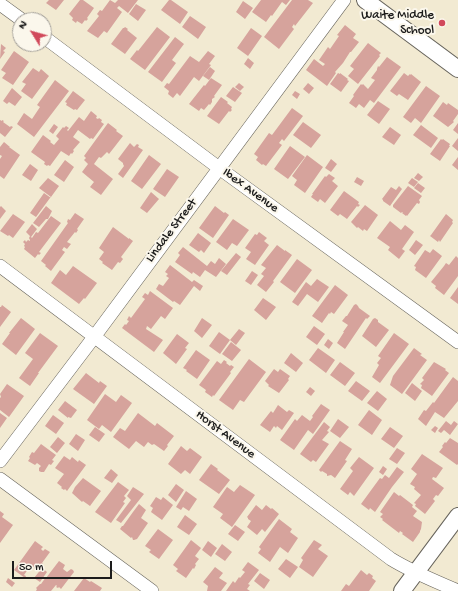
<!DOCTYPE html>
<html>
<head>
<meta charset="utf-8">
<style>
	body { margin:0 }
	#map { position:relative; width:458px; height:591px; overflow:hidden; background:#f2ead2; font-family:"Gochi Hand",sans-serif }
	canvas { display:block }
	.north { position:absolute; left:12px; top:12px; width:40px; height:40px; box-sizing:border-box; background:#fbf7ec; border:1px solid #a29f99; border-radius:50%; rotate:307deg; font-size:11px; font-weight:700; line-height:16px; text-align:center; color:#1c1c1c }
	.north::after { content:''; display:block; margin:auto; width:14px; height:18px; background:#d1495b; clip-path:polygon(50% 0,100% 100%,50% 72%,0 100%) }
	.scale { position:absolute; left:12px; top:561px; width:100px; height:18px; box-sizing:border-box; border:2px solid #1c1c1c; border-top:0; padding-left:5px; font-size:12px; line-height:14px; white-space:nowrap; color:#1c1c1c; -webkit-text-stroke:3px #fbf7ec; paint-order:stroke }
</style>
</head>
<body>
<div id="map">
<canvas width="458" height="591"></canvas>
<div class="north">N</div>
<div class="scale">50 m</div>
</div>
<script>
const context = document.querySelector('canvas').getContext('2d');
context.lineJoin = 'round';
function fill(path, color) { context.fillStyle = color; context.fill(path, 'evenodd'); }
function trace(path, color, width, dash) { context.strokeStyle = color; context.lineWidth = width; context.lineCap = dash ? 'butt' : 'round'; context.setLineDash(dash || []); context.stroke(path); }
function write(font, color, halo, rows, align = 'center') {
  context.font = font + ' "Gochi Hand",sans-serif'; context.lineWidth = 4; context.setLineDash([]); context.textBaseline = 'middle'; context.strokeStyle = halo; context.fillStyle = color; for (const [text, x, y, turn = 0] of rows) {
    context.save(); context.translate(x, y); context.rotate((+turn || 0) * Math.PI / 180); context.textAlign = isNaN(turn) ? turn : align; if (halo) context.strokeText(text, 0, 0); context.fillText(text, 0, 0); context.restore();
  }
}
fill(new Path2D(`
	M 49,0 L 64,0 L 56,10 L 46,3 Z
	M 80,0 L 83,0 L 94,8 L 87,18 L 88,19 L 86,21 L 85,20 L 82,24 L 77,21 L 76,23 L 72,20 L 73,18 L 69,14 Z
	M 110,0 L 115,3 L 118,0 L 138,0 L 128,13 L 119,6 L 117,8 L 122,12 L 107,33 L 104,31 L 98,38 L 87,31 L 99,16 L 97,14 L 100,10 L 102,11 Z
	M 169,0 L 171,0 L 188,12 L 180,24 L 161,10 Z
	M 261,0 L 290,0 L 286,5 L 282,2 L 272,16 L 271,15 L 266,22 L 252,12 Z
	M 292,0 L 308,0 L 313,3 L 295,26 L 294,24 L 292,27 L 294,29 L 279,49 L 264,37 Z
	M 243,1 L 253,8 L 245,19 L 236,12 Z
	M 136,4 L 146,10 L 138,21 L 129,14 Z
	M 190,16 L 206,27 L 198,39 L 182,27 Z
	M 345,25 L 356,34 L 353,38 L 359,42 L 351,52 L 350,52 L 343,63 L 335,72 L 336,73 L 327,86 L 306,70 L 314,59 L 323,66 L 325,64 L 319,60 L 328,47 L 330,49 L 339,36 L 337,35 Z
	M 125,27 L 128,29 L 127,30 L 137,38 L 125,54 L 111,44 L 123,28 L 124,28 Z
	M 157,27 L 170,37 L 145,70 L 130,59 L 137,50 L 138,51 Z
	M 251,28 L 262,36 L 248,56 L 237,48 Z
	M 175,37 L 184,44 L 172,60 L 176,63 L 162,82 L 148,72 Z
	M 368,43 L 381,53 L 379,55 L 380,56 L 358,84 L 348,76 L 354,69 L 350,66 Z
	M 1,44 L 6,48 L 3,51 L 5,52 L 0,59 Z
	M 14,51 L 29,62 L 13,85 L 2,78 L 6,73 L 1,70 Z
	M 208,51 L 215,56 L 209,64 L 211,65 L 199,81 L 194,77 L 180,96 L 177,93 L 173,98 L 168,94 L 169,91 L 164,87 L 167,83 L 169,84 L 190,56 L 199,62 Z
	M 387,57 L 401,67 L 374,103 L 370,100 L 364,108 L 359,104 L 356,108 L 349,103 L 354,96 L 353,95 L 361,84 L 362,85 L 363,84 L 368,89 L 375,80 L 371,78 L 377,70 L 377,69 L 378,66 L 379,67 Z
	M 248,58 L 254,63 L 250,69 L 244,64 Z
	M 210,67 L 215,71 L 209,80 L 203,76 Z
	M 33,68 L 39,72 L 41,69 L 49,76 L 32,99 L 21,91 L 26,84 L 22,82 Z
	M 338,73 L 340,74 L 340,73 L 348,79 L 347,80 L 349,81 L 341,92 L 330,84 Z
	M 404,73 L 408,76 L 410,74 L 411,75 L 411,74 L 421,82 L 408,100 L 399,94 L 397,96 L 390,91 Z
	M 211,78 L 222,85 L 214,96 L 215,97 L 212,99 L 212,102 L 210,105 L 209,104 L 204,110 L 201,108 L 199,111 L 189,104 L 204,85 L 205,86 Z
	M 55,80 L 69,91 L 34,137 L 17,124 L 24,113 L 32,119 L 40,107 L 37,105 Z
	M 239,83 L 244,87 L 240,91 L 235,87 Z
	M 308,83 L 314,88 L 309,94 L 303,89 Z
	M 426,86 L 440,96 L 421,123 L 415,118 L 411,123 L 403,117 Z
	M 233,87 L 242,93 L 235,102 L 226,96 Z
	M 12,88 L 22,97 L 15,106 L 9,102 L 7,104 L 3,101 Z
	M 73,91 L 85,100 L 77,110 L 75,109 L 74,110 L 66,105 L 67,103 L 65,102 Z
	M 295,91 L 300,94 L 297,99 L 292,95 Z
	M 221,97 L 228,102 L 227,103 L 232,107 L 231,109 L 232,110 L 230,112 L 229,111 L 219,124 L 207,116 Z
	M 378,101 L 390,109 L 379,124 L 367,115 Z
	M 443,102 L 447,105 L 448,103 L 458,110 L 458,114 L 453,121 L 454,122 L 448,127 L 433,116 Z
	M 292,108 L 303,116 L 284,141 L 282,139 L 279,143 L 282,145 L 266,166 L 263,164 L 262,165 L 256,160 L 258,157 L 254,154 L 269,133 L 272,135 Z
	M 91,111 L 97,116 L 96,118 L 98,119 L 99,118 L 102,120 L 101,122 L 104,124 L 93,139 L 91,138 L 90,139 L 78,130 L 73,137 L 80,142 L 73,150 L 74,151 L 72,154 L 71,153 L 69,156 L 61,151 L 50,166 L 48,165 L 47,166 L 44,164 L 45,162 L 31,152 L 43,135 L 51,141 L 50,142 L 54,145 L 59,139 L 56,136 L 63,127 L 64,128 L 66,126 L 69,128 L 67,130 L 68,131 L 79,117 L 84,121 Z
	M 0,120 L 2,121 L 2,120 L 4,121 L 3,122 L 10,127 L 11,126 L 13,127 L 5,137 L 0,133 Z
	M 303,122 L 321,135 L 311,148 L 293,135 Z
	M 108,123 L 117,130 L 116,131 L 123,136 L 109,154 L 107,152 L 101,158 L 99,157 L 94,164 L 113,179 L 101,195 L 90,187 L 94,182 L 82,172 L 88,164 L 84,160 L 86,158 L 84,156 Z
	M 458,123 L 458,134 L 453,130 Z
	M 54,124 L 58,127 L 53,134 L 49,131 Z
	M 421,125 L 438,138 L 431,148 L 413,135 Z
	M 390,127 L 401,135 L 394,145 L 382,137 Z
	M 458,138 L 458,151 L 452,146 Z
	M 441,139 L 442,140 L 443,139 L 450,144 L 449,146 L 450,146 L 440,161 L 430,154 Z
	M 4,142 L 10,147 L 9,147 L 20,155 L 4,179 L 0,176 L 0,159 L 2,156 L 0,155 L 0,147 Z
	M 130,143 L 134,147 L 137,144 L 139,145 L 138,147 L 143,150 L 123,178 L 118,174 L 124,166 L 123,164 L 123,163 L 118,159 Z
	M 290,146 L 305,157 L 288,179 L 274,169 Z
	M 149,155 L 161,164 L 142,189 L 131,181 Z
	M 307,155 L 323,167 L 305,193 L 294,185 L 297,180 L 292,176 Z
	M 458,157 L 458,170 L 452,165 Z
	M 331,159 L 337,164 L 331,172 L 325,168 Z
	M 65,160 L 74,167 L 64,182 L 54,175 Z
	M 30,164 L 38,170 L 31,181 L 22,175 Z
	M 167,169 L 179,177 L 165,197 L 153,189 Z
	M 418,173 L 423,177 L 419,181 L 414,178 Z
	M 329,174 L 335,178 L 332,181 L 338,186 L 325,203 L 320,199 L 318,202 L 311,197 L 313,194 L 312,194 L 325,176 L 326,177 Z
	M 357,177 L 364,181 L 361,186 L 354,182 Z
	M 48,178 L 59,186 L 51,197 L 39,188 Z
	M 412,178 L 418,182 L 414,187 L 408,183 Z
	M 418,183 L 425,188 L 421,193 L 414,188 Z
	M 399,186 L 402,189 L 390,206 L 383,201 L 383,200 L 382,199 L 391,187 L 396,190 Z
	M 408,186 L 422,196 L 419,200 L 420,202 L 419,204 L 417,203 L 407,216 L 407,215 L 406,216 L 402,213 L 403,213 L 402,212 L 401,213 L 393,207 L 393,205 Z
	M 344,191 L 359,202 L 358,204 L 360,205 L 358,207 L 357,206 L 347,219 L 340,214 L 338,216 L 330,210 Z
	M 151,192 L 159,199 L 147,213 L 140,208 Z
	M 44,193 L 51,198 L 50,198 L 36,217 L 30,213 Z
	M 365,205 L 378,215 L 367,231 L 364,229 L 363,231 L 358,227 L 357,228 L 351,222 Z
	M 1,206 L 6,211 L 0,219 L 0,207 Z
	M 46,206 L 52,211 L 48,219 L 46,219 L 39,227 L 33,223 Z
	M 215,206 L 224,213 L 225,212 L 229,215 L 213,238 L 199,228 Z
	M 75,213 L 84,219 L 77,229 L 78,230 L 76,233 L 75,232 L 67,242 L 71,244 L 67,249 L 64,247 L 62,250 L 65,252 L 51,271 L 45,266 L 46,265 L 41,261 L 68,223 L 67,222 L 68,219 L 70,220 Z
	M 13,214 L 25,222 L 13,238 L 9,235 L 8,236 L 0,231 Z
	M 446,214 L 453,220 L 452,222 L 453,223 L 440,242 L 439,240 L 438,242 L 430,236 L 431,235 Z
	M 51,216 L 61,223 L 39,252 L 41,253 L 39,255 L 38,254 L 35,258 L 24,249 L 25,247 L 24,246 L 25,244 L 23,242 L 25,240 L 26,242 L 28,240 L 30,241 L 30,240 L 29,238 L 30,236 L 32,238 L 36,232 L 38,233 Z
	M 233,219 L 249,230 L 237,246 L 232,243 L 227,250 L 216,242 Z
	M 390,221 L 401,230 L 405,225 L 414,232 L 402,249 L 405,251 L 399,259 L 388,250 L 390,247 L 377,238 Z
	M 32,224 L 37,229 L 31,237 L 26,232 Z
	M 113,227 L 129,239 L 129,238 L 133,241 L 121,257 L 123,259 L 120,263 L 118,262 L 112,270 L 102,263 L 103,262 L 99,259 L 104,252 L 99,248 Z
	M 259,232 L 267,238 L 264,241 L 269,245 L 255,265 L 246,259 L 251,252 L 245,248 L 255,234 L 257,235 Z
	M 198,233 L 211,243 L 204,253 L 201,250 L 199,252 L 189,245 Z
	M 416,240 L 423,245 L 415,255 L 409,250 Z
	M 277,245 L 285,251 L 285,250 L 292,255 L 273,281 L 274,282 L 266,292 L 257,285 L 264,276 L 261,274 L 266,268 L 261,265 Z
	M 183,247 L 207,266 L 211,261 L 215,264 L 219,258 L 226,264 L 216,277 L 205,270 L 200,277 L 193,272 L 192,274 L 175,262 L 180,255 L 178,253 Z
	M 433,249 L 442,256 L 426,278 L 415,270 L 416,267 L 414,266 L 425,250 L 430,253 Z
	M 236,253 L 241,257 L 227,275 L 221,271 Z
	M 456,256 L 458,258 L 458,276 L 444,295 L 435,288 L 436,286 L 431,282 L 444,266 L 446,263 L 449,265 Z
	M 297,259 L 312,270 L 295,293 L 280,282 Z
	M 170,265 L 192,282 L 194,280 L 203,286 L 200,291 L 194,286 L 180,305 L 174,301 L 173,302 L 156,289 L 159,284 L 163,286 L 169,278 L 166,276 L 168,274 L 165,272 Z
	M 73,266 L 97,283 L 85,299 L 84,298 L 79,304 L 51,283 L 60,270 L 66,275 Z
	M 252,271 L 258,275 L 251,285 L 245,281 Z
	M 317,279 L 329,287 L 318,302 L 307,294 L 298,306 L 292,302 L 306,282 L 311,286 Z
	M 335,285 L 348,295 L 334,314 L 331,312 L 330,314 L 329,313 L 322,323 L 312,316 Z
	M 458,287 L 458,304 L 450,298 Z
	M 150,291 L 173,308 L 165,319 L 161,316 L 151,329 L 147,326 L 146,329 L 163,340 L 154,352 L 122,328 L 125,324 L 126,325 L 129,321 L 127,320 L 129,316 L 131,318 L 145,299 L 142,297 L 145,293 L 148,295 Z
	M 263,298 L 276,307 L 266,320 L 254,310 Z
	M 356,304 L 358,306 L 359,308 L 370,316 L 367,319 L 366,318 L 345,349 L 337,343 L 344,332 L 343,332 L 348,325 L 342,321 L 346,316 L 347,316 L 354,305 Z
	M 2,305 L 11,312 L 0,327 L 0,307 L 1,307 Z
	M 21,318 L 35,329 L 16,355 L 2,344 L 10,333 L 9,333 Z
	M 202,318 L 212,325 L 202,338 L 194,331 Z
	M 375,318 L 378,320 L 378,322 L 389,330 L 376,347 L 362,336 L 373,319 Z
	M 314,326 L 325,334 L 317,345 L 306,337 Z
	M 239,329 L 245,333 L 236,345 L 230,340 Z
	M 219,332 L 230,340 L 220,354 L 209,346 Z
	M 40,333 L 58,346 L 38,373 L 39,373 L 30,386 L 19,378 L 33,359 L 25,353 Z
	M 394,333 L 409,344 L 380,383 L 372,377 L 379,365 L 377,363 L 381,358 L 378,356 Z
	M 177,334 L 189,343 L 185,348 L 187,349 L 176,364 L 163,353 Z
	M 328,339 L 333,343 L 329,349 L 324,345 Z
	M 231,342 L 241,350 L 232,361 L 222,354 Z
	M 318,348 L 335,360 L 326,373 L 309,360 Z
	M 414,348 L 422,354 L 420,355 L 427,360 L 402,394 L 390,385 L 393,376 Z
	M 196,350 L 210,360 L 197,379 L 186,371 L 187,370 L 183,368 Z
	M 291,353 L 303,363 L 296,372 L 284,363 Z
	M 249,359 L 266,372 L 244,402 L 240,400 L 233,410 L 219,400 Z
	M 224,360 L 227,362 L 226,363 L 230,366 L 231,365 L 234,367 L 230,372 L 231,373 L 214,396 L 213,395 L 212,397 L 205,392 L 206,390 L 199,385 L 217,361 L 221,364 Z
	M 340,362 L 355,373 L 345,386 L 330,375 Z
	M 434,362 L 446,369 L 445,370 L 449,373 L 432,396 L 421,388 L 422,385 L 420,384 L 424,380 L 422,378 Z
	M 274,369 L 278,372 L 280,369 L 290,376 L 288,379 L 289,380 L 279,393 L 268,386 L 269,385 L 265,381 Z
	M 86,373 L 99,383 L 100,381 L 107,386 L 94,404 L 73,389 Z
	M 453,377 L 458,381 L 458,401 L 444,418 L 435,412 L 426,426 L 418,419 L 424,410 L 426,411 L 433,402 L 434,403 Z
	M 356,381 L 370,391 L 362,401 L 348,391 Z
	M 412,383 L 422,391 L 415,401 L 405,393 Z
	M 7,384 L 24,396 L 9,417 L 0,410 L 0,398 L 1,397 L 0,394 Z
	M 310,387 L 315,391 L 311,396 L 306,392 Z
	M 377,391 L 387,399 L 378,411 L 367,403 Z
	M 105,394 L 116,402 L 121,395 L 132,403 L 111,432 L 102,425 L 99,429 L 87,420 Z
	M 65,401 L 77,410 L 71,418 L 68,417 L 68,418 L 58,410 Z
	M 321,404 L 330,410 L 313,434 L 308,430 L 294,450 L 280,440 L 295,419 L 297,421 L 302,415 L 310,421 L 313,417 L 312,416 Z
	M 278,405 L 287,412 L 289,410 L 294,413 L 282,430 L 277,426 L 276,428 L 274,426 L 270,432 L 260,425 L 271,411 L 273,413 Z
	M 369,410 L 382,420 L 372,435 L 358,425 Z
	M 0,413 L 7,418 L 0,428 Z
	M 138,413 L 155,426 L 157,423 L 174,436 L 167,445 L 168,446 L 164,451 L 154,444 L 152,445 L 148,442 L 144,447 L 136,441 L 129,449 L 113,437 L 120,428 L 125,431 Z
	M 53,415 L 64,423 L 56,434 L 45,426 Z
	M 338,419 L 349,427 L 340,438 L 330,431 Z
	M 446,421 L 451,425 L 454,421 L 458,424 L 450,435 L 444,430 L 441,433 L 438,431 Z
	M 324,422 L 330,427 L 327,431 L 329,432 L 322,440 L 329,444 L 316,462 L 313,460 L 311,462 L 300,454 Z
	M 435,426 L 438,428 L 435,433 L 431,430 Z
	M 95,427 L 105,434 L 99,442 L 89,435 Z
	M 390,427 L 403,436 L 394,448 L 381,439 Z
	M 76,434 L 85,440 L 78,451 L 69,444 Z
	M 58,437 L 65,443 L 57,453 L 50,447 Z
	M 450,438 L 458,443 L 458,464 L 457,465 L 439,452 L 443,447 L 442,446 L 445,442 L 446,443 Z
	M 340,441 L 352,449 L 345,460 L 347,461 L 335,478 L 331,475 L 327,476 L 327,474 L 322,471 L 321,472 L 319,470 Z
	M 41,444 L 56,455 L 52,460 L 54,461 L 51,465 L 49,464 L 44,472 L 41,472 L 39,471 L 39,468 L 41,466 L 37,463 L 35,465 L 28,461 L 30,458 L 29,457 L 32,452 L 34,453 Z
	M 181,446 L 187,451 L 190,448 L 202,457 L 190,474 L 185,470 L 181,474 L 168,464 Z
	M 397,448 L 405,453 L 397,464 L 389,459 Z
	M 422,454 L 443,468 L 436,478 L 433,477 L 432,479 L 444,488 L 438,496 L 436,495 L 433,499 L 435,501 L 425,514 L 415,506 L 416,504 L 414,503 L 421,495 L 414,489 L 415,487 L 410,484 L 417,474 L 411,469 Z
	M 64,456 L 70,460 L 72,457 L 78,462 L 79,460 L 86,465 L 67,491 L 65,489 L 64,490 L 61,488 L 62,487 L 57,483 L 64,474 L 55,468 Z
	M 359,457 L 374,468 L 354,496 L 350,492 L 348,495 L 340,489 L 353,471 L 350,468 Z
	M 211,464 L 218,469 L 217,470 L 230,480 L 219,494 L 199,480 Z
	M 383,466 L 387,469 L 383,475 L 379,472 Z
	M 397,467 L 404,472 L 392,487 L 375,512 L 370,508 L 369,510 L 361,504 L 380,478 L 382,479 L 385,475 L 389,478 Z
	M 111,469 L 118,475 L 112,483 L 104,478 Z
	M 83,478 L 101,491 L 90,506 L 83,501 L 82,502 L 72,493 L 75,487 Z
	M 118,482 L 129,490 L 124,496 L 126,498 L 123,502 L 125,503 L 111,523 L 95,512 Z
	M 176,484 L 184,490 L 176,502 L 168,495 Z
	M 240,485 L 255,495 L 232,527 L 220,518 L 223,514 L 213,507 L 227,487 L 234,492 Z
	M 133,487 L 144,494 L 121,523 L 116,520 L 131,500 L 127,496 Z
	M 186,491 L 197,499 L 189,511 L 183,507 L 181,510 L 176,507 Z
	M 394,492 L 399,496 L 400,495 L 413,505 L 412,507 L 417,511 L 413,516 L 422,522 L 421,529 L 420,531 L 420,532 L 413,542 L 402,534 L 403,533 L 400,531 L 399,533 L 382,520 L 383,519 L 380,517 L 383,514 L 380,512 Z
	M 156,497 L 161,500 L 163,497 L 173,505 L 162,520 L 151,512 L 153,508 L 150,506 Z
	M 139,504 L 146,510 L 141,518 L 148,523 L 137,539 L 134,540 L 133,540 L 132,537 L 131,538 L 120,529 L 122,526 L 123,526 L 133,512 Z
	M 256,505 L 262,510 L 266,505 L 271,509 L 272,508 L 279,514 L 265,532 L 262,529 L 257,535 L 247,527 L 251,521 L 248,519 L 248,518 L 247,517 Z
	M 0,511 L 4,514 L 2,517 L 13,525 L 0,543 Z
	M 185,515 L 197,524 L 189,535 L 177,527 Z
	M 279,519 L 292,529 L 290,532 L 298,538 L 288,553 L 280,547 L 270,562 L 258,553 L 261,549 L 259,547 Z
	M 235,525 L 245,532 L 238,541 L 228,534 Z
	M 158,529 L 173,540 L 159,559 L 149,552 L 151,550 L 145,546 Z
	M 191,540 L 201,548 L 195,556 L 199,559 L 195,564 L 196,565 L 194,569 L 193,568 L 186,578 L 176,571 L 178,569 L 173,565 Z
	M 314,540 L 322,545 L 318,549 L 328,556 L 313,577 L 299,567 L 303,560 L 301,558 Z
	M 35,541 L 43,547 L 41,549 L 43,551 L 45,549 L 50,552 L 42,563 L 43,564 L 41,566 L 40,565 L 36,570 L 34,568 L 34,567 L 31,565 L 24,575 L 26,576 L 25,578 L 14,570 Z
	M 208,541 L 217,548 L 211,557 L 202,550 Z
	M 222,544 L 232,552 L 225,561 L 215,554 Z
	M 286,559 L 298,567 L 290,578 L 278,569 Z
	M 59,561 L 65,565 L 63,569 L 67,572 L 71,569 L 73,570 L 74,572 L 61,589 L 59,587 L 58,588 L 56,587 L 57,586 L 56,585 L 51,591 L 36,591 L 37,589 L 36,588 L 40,584 L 41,584 L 46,577 L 46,578 Z
	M 248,562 L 259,570 L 248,584 L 250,585 L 247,589 L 250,591 L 226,591 L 233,581 L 235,583 L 239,577 L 240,578 L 245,572 L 242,570 Z
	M 215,567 L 223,573 L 219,578 L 227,583 L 221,591 L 207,591 L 208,586 L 203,582 Z
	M 42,568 L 47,572 L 40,582 L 34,578 Z
	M 361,570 L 367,575 L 369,573 L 373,576 L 372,578 L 376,581 L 369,591 L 341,591 L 346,584 L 349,586 Z
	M 260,573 L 270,580 L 264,589 L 254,581 Z
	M 8,578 L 15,583 L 12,587 L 6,582 Z
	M 84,578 L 90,582 L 91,581 L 102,588 L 100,591 L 74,591 Z`), '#d6a39c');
const minor = new Path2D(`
	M 0,4 L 22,20
	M 44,37 L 219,168 L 458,342
	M 0,266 L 391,559 C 412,572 435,581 458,591
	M 0,461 L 94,337 L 344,0
	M 0,479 L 152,591`);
const tertiary = new Path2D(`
	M 365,0 L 458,69
	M 402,591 L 458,516`);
trace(minor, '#67645c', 14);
trace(tertiary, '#67645c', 18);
trace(minor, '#fff', 13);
trace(tertiary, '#fff', 16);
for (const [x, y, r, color] of [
	[442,23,4,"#d1495b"]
]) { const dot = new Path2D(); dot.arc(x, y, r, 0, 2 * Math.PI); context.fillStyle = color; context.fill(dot); trace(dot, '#fbf7ec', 1.5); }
write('13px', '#1c1c1c', '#fbf7ec', [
	["Waite Middle",434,16],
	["School",434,31]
], 'right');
write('13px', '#1c1c1c', '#fbf7ec', [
	["Ibex Avenue",250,191,36],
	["Lindale Street",172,231,-53],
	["Horst Avenue",225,435,37]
]);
</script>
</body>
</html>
